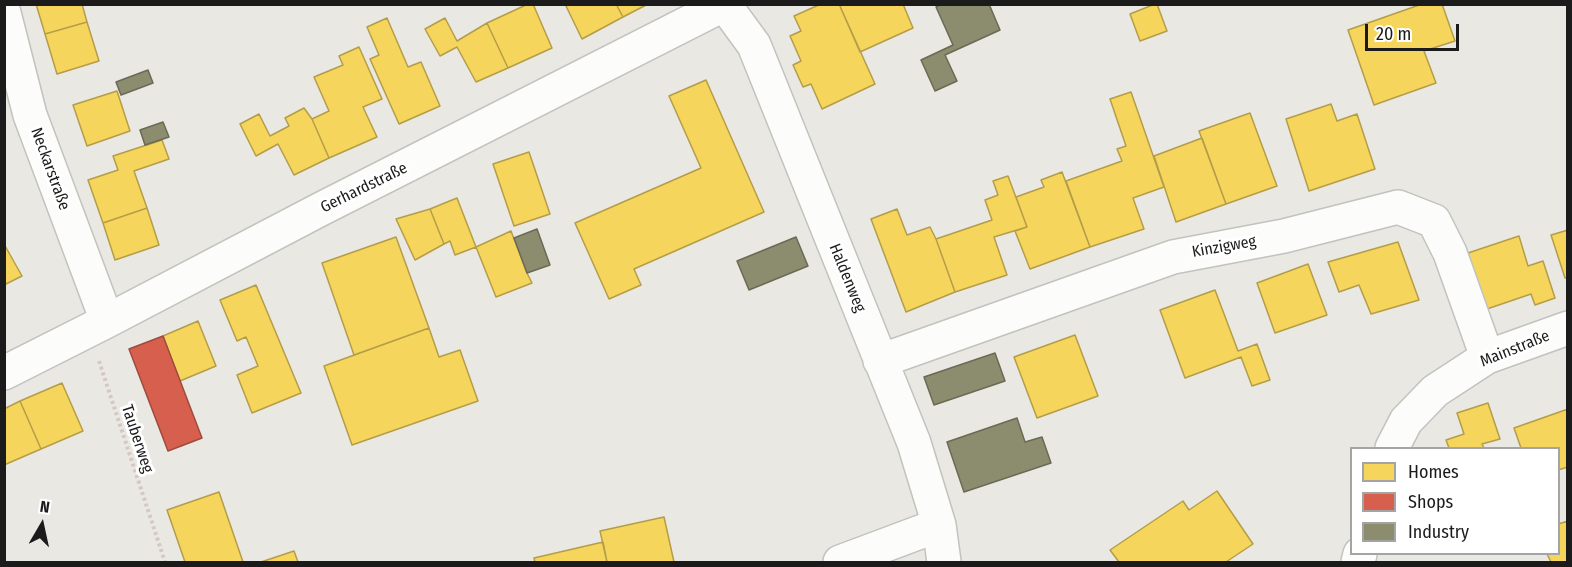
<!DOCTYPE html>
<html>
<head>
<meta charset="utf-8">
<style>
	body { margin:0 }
	#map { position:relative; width:1572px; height:567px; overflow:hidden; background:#eae8e3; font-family:"Fira Sans Condensed",sans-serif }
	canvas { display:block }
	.frame { position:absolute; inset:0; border:6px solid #1b1b1b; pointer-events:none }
	.legend { position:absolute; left:1350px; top:447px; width:210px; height:108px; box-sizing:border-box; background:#fff; border:2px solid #a4a4a4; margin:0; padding:8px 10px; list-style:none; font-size:18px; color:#1b1b1b }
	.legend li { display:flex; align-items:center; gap:12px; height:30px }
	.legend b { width:30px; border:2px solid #a4a4a4 }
	.north { position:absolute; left:12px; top:495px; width:60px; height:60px; -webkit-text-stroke:4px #fff; paint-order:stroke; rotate:9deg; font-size:16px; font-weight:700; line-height:24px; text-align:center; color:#1b1b1b }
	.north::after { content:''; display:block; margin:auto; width:21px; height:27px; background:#1b1b1b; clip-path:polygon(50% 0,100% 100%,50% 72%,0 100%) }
	.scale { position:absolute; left:1365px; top:24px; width:94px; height:27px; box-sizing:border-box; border:3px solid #1b1b1b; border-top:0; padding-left:8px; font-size:18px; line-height:21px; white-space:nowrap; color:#1b1b1b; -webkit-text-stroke:4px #fff; paint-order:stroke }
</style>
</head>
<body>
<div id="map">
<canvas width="1572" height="567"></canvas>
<div class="frame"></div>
<ul class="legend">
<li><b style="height:16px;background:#f6d55c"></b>Homes</li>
<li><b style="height:16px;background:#d6604d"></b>Shops</li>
<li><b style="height:16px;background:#8c8c6e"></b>Industry</li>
</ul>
<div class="north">N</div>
<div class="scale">20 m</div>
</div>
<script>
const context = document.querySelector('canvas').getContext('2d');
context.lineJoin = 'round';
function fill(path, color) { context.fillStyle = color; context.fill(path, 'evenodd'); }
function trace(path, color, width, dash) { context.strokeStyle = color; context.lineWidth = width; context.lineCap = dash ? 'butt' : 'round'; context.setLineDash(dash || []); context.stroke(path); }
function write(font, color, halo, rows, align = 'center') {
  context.font = font + ' "Fira Sans Condensed",sans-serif'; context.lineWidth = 6; context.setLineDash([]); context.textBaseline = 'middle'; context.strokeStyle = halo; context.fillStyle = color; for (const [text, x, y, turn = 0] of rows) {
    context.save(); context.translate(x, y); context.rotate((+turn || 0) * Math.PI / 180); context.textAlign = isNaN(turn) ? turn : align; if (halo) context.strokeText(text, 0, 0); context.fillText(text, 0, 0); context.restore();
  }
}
const homes = new Path2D(`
	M 36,4 L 82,4 L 87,22 L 45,34 Z
	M 528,4 L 533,4 L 552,48 L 508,68 L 487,23 Z
	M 565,4 L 616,4 L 623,17 L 582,39 Z
	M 616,4 L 648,4 L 623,17 Z
	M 821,4 L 839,4 L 875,84 L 822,109 L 811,84 L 803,87 L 793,65 L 801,61 L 790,36 L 801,31 L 794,16 Z
	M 839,4 L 903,4 L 913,28 L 860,52 Z
	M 1155,4 L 1157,4 L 1167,31 L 1140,41 L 1130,14 Z
	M 1422,4 L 1442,4 L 1455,41 L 1424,51 L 1436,83 L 1374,105 L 1348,30 Z
	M 387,18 L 408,67 L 421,62 L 440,106 L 399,124 L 370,59 L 379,55 L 367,27 Z
	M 445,18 L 457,41 L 487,23 L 508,68 L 476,82 L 457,47 L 440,56 L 425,29 Z
	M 87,22 L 99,61 L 57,74 L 45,34 Z
	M 359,47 L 382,99 L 363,107 L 377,137 L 329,158 L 312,119 L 329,111 L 314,77 L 343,65 L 339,56 Z
	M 706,80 L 764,212 L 634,269 L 641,285 L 609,299 L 575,223 L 701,168 L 669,96 Z
	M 117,91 L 130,131 L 87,146 L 73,105 Z
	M 1131,92 L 1164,187 L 1133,198 L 1144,229 L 1090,247 L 1066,181 L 1122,161 L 1117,149 L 1126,146 L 1110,99 Z
	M 1331,104 L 1337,121 L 1357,114 L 1375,169 L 1309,191 L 1286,119 Z
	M 304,108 L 312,119 L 329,158 L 294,175 L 278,144 L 256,156 L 240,124 L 259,114 L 270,136 L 289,126 L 285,118 Z
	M 1250,113 L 1277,186 L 1226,204 L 1199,131 Z
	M 1202,138 L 1226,204 L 1176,222 L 1154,156 Z
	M 162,140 L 169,159 L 134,171 L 147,208 L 103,223 L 88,180 L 118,170 L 113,156 Z
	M 529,152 L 550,214 L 514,226 L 493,164 Z
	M 1062,172 L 1090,247 L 1030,269 L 1015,231 L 1027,227 L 1016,197 L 1044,187 L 1041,180 Z
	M 1008,176 L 1027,227 L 994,237 L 1007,275 L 955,292 L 936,239 L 992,220 L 985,200 L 998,195 L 993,181 Z
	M 457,198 L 476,247 L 455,255 L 450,241 L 444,244 L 430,209 Z
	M 147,208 L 159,245 L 115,260 L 103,223 Z
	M 430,209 L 444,244 L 415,260 L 396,219 Z
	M 897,209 L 907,235 L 930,227 L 936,239 L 955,292 L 906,312 L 871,219 Z
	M 1568,230 L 1568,277 L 1565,278 L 1551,235 Z
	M 511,231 L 527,273 L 532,283 L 496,297 L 476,247 Z
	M 1519,236 L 1528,266 L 1543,261 L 1555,298 L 1535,305 L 1531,294 L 1484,310 L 1465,254 Z
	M 396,237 L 429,328 L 354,355 L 322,263 Z
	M 1398,242 L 1419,300 L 1371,314 L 1359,285 L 1339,292 L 1328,262 Z
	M 4,244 L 22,276 L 4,285 Z
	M 1308,264 L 1327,315 L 1275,333 L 1257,283 Z
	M 256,285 L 301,393 L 252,413 L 237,375 L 258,366 L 246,337 L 237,341 L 220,300 Z
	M 1215,290 L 1238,351 L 1257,344 L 1270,380 L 1252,386 L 1241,357 L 1185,378 L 1160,310 Z
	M 198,321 L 216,366 L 180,381 L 163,336 Z
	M 429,328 L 439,357 L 460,350 L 478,401 L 352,445 L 324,366 Z
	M 1075,335 L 1098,396 L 1037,418 L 1014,357 Z
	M 62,383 L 83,431 L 41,449 L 20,401 Z
	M 20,401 L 41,449 L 4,465 L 4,409 Z
	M 1488,403 L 1500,439 L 1482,444 L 1484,448 L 1449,448 L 1446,440 L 1464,434 L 1457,413 Z
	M 1568,409 L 1568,467 L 1558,470 L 1558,448 L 1521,448 L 1514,428 Z
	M 1217,491 L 1253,544 L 1226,562 L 1119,562 L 1110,550 L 1183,501 L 1189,510 Z
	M 219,492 L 243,562 L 185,562 L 167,510 Z
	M 664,517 L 674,562 L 607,562 L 600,531 Z
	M 1568,521 L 1568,562 L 1551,562 L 1547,554 L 1558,554 L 1558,524 Z
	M 603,542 L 607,562 L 535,562 L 534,558 Z
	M 294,551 L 298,562 L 261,562 Z`);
fill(homes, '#f6d55c');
trace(homes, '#b49d48', 1.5);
const shops = new Path2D(`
	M 163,336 L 202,438 L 168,451 L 129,349 Z`);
fill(shops, '#d6604d');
trace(shops, '#9e4b3e', 1.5);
const industry = new Path2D(`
	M 942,4 L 989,4 L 1000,30 L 945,55 L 957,81 L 935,91 L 921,60 L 953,45 L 936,7 Z
	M 148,70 L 153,83 L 121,95 L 116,82 Z
	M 163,122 L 169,137 L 145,145 L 140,130 Z
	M 537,229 L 550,265 L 527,273 L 514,238 Z
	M 796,237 L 808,266 L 749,290 L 737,261 Z
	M 995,353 L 1005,381 L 934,405 L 924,377 Z
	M 1017,418 L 1025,442 L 1042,437 L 1051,463 L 964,492 L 947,442 Z`);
fill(industry, '#8c8c6e');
trace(industry, '#6a6a55', 1.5);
const minor = new Path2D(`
	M 724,4 L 754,45 L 914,443 L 939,525 L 944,562
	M 4,13 L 30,115 L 107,321
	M 880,361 L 1173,257 L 1284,236 L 1398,207 L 1434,221 L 1450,253 L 1487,357
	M 4,373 L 107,321 L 321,209 L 725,4
	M 1392,448 L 1406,421 L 1435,391 L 1487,357 L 1568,328
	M 840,562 L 939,525
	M 1358,562 L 1360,554`);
trace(minor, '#c2c2bf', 36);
trace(new Path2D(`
	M 99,361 L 165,562`), '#d7c7c3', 4, [3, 3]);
trace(minor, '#fcfcfb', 33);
write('16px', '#1b1b1b', '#fff', [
	["Neckarstraße",50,169,70],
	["Gerhardstraße",364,188,-26],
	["Kinzigweg",1224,247,-10],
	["Haldenweg",847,278,68],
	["Mainstraße",1515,349,-22],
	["Tauberweg",137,439,72]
]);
</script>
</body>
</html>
